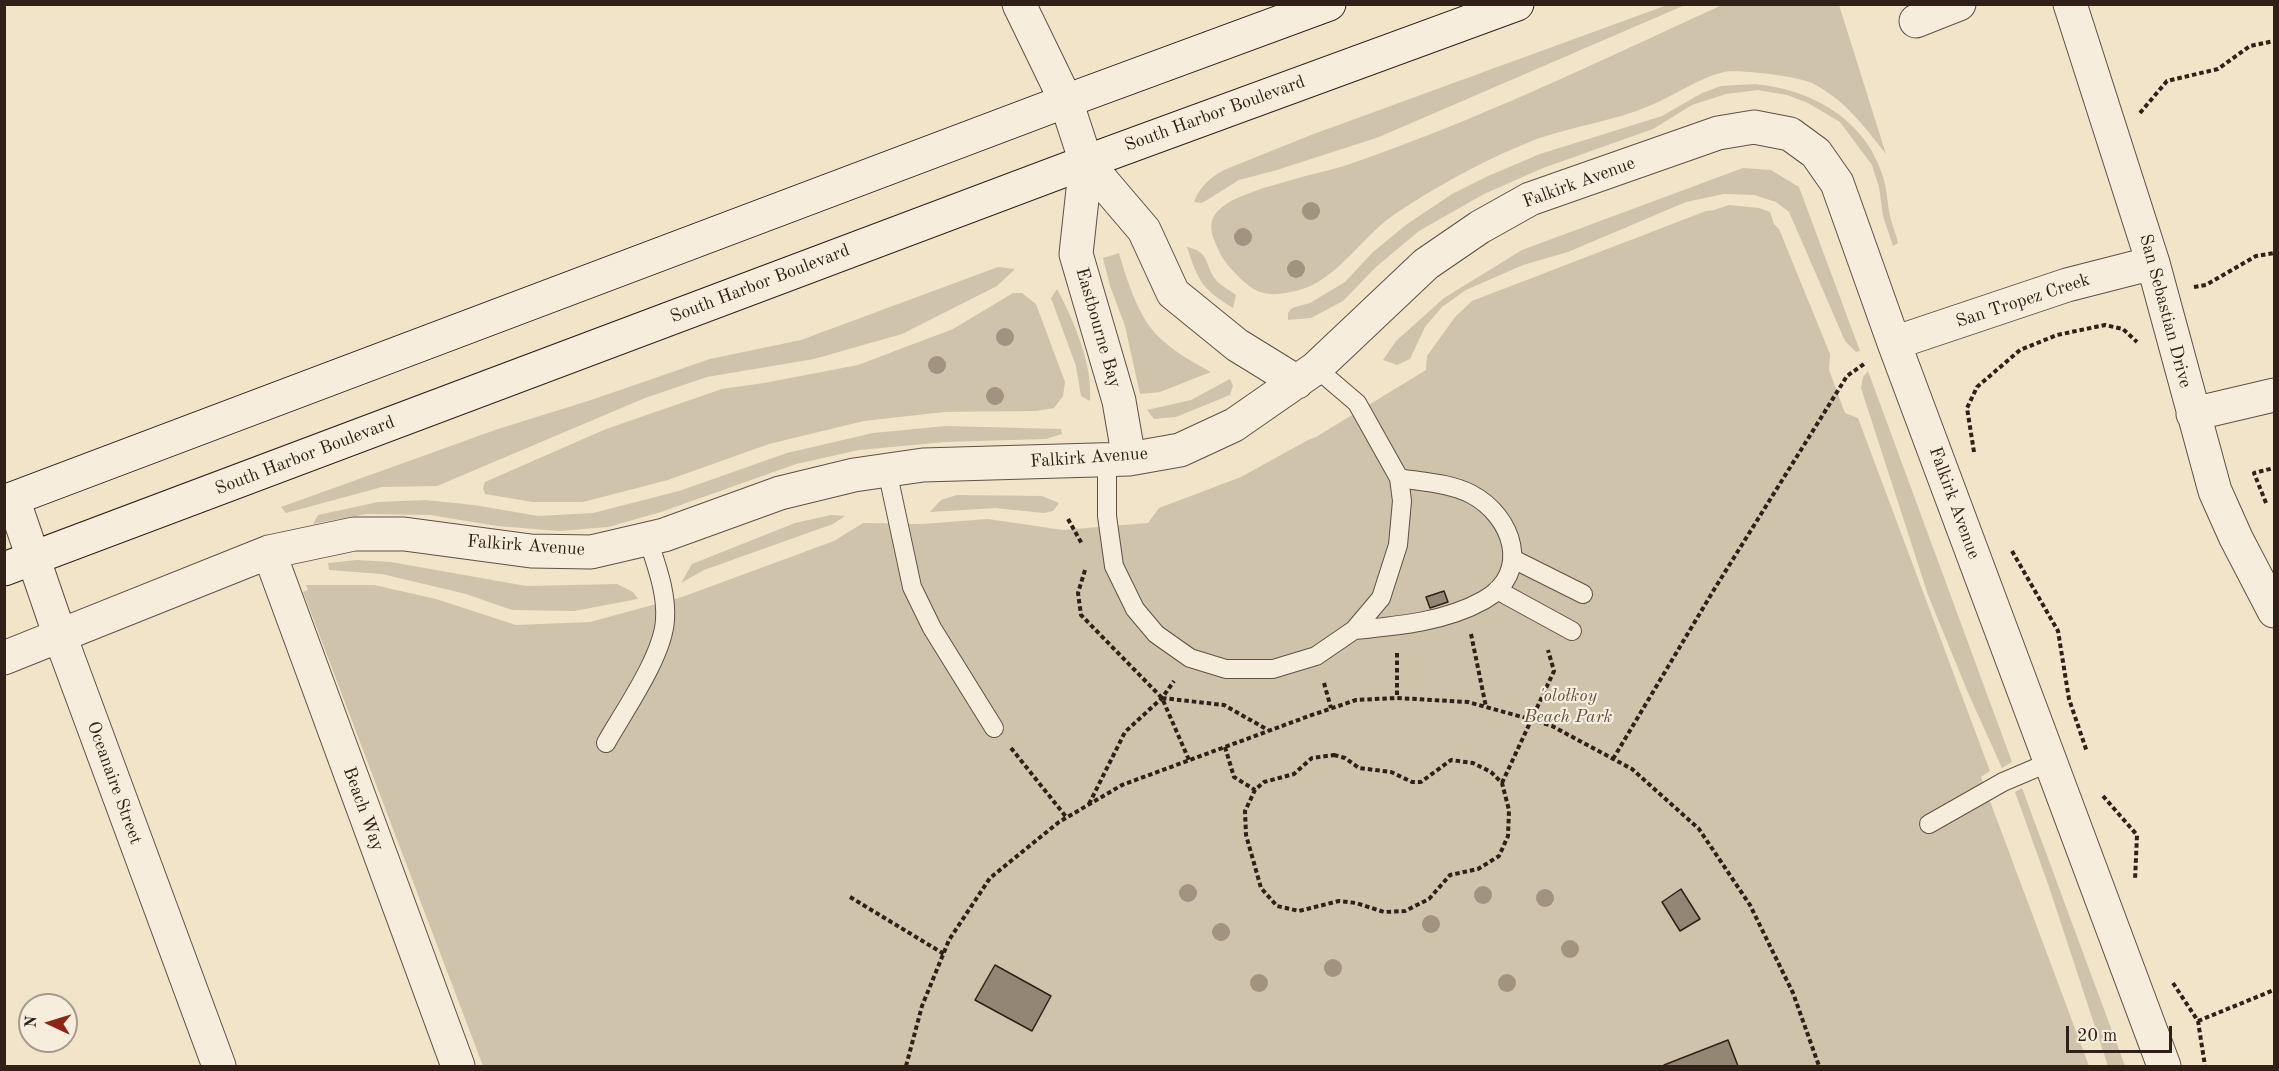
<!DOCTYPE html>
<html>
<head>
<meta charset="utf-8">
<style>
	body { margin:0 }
	#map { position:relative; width:2279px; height:1071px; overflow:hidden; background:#f1e4c9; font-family:"Old Standard TT",serif }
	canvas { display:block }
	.frame { position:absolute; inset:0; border:6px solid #302018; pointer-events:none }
	.north { position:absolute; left:18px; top:993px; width:60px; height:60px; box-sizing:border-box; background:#f6eddc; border:2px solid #a79b8e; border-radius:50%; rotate:274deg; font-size:16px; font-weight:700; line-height:24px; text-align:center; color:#302018 }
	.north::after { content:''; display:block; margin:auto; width:21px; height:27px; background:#8f2418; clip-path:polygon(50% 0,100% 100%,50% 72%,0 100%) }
	.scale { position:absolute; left:2066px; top:1026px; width:106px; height:27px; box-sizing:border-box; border:3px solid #302018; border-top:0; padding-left:8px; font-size:18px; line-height:21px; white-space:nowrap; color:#302018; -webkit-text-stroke:4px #f6eddc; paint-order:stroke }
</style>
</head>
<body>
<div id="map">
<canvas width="2279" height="1071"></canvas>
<div class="frame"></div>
<div class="north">N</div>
<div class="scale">20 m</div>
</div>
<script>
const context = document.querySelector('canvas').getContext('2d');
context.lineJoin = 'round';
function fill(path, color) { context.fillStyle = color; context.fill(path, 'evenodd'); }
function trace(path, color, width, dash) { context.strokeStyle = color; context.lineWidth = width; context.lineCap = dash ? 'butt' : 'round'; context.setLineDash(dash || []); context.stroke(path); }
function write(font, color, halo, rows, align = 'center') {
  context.font = font + ' "Old Standard TT",serif'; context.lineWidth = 4.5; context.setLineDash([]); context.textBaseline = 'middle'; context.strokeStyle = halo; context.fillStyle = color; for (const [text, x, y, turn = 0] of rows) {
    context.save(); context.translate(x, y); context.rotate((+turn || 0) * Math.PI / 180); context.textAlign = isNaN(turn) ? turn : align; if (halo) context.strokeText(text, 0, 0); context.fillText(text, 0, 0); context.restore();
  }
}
fill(new Path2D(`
	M 1670,4 L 1685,5 L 1379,137 L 1277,170 L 1239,180 L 1202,203 L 1194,202 C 1199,187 1211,177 1224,170 L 1311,135 Z
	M 1722,5 L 1839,5 L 1886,154 C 1864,126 1845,100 1812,83 C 1800,77 1738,69 1724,72 C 1698,78 1674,96 1649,106 C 1614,121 1574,126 1537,139 C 1488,158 1442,183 1398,212 C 1363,234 1338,281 1296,291 C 1266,298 1255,294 1235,273 C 1230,268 1226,263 1222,257 C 1214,240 1203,223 1221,208 C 1242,189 1319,174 1350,164 C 1478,120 1600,61 1722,5 Z
	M 1755,84 C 1809,89 1862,117 1881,171 C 1887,186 1887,201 1890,216 C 1892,225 1896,234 1898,243 L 1893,246 L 1883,216 L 1879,187 L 1872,165 L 1840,122 L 1808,103 L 1787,95 L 1758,90 L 1726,94 L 1692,105 L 1653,129 L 1543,168 L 1484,194 L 1419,231 L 1376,267 L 1343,301 L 1311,318 L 1288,320 L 1288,313 L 1292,308 L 1310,303 L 1345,282 L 1373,252 L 1407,224 L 1452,194 L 1488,176 L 1540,154 L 1662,116 L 1702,93 L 1721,86 Z
	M 1743,168 L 1771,170 L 1799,187 L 1860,351 L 1856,352 L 1845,341 L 1789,212 L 1776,202 L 1754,195 L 1724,194 L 1686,202 L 1568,252 L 1523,265 L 1466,290 L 1442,307 L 1425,327 L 1410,359 L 1397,365 L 1383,360 L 1396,341 L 1444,298 L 1522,250 Z
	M 1729,205 L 1759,208 L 1770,212 L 1774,224 L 1779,229 L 1830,354 L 1829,370 L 1845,413 L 1858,418 L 1990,771 L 1981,777 L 2089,1066 L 483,1066 L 303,592 L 308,590 L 306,585 L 374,585 L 436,599 L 516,625 L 590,622 L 682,597 L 834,541 L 863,523 L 922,524 L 988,519 L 1063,530 L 1148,523 L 1159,508 L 1241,477 L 1308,440 L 1316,437 L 1426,370 L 1427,356 L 1455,317 L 1472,301 L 1706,211 L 1714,210 Z
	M 1187,247 C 1211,252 1204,265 1216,280 C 1221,286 1230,290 1236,295 L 1233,308 C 1202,289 1198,281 1187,247 Z
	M 1119,253 C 1125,275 1136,308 1150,327 C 1165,347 1189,360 1211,372 L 1160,392 L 1140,394 L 1125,326 L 1110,286 L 1103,258 Z
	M 998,267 L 1015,269 L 997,286 L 902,334 L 814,359 L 707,377 L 645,398 L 437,486 L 382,487 L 286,513 L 281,507 L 498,429 L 591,400 L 710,359 L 801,340 Z
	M 1057,289 C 1074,321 1093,365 1090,401 L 1081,396 L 1076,366 L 1051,298 Z
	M 1013,293 L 1022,293 L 1036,304 L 1065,382 L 1063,396 L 1054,408 L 1036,411 L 944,412 L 864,421 L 769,444 L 668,480 L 583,502 L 533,502 L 485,494 L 483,488 L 485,482 L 606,429 L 722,389 L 764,383 L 858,365 L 953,329 Z
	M 1868,371 L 2012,762 L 2002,768 L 1969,695 L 1928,595 L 1861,388 L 1863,377 Z
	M 1230,379 L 1233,386 L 1230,395 L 1176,417 L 1154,419 L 1147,410 L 1191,400 Z
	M 946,426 L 1061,429 L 1062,434 L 1046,439 L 946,442 L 859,450 L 796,464 L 661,512 L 608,527 L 559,531 L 497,526 L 430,515 L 366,514 L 313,524 L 318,515 L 378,502 L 425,500 L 474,505 L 538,516 L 593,513 L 679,491 L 787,453 L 873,433 Z
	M 957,495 L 1042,496 L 1059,503 L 1053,511 L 1044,513 L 995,508 L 930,512 L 941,500 Z
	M 831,515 L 845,516 L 833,524 L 704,570 L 681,583 L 692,564 L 795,523 Z
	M 357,560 L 391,562 L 526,586 L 617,584 L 633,592 L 638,599 L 574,611 L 512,610 L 466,594 L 382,574 L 329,570 L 328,563 Z
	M 2022,788 L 2125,1066 L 2108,1066 L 2048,884 L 2015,792 Z`), '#d0c3ab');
const building = new Path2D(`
	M 1444,591 L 1448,602 L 1430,608 L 1426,597 Z
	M 1681,889 L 1700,919 L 1680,931 L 1662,902 Z
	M 995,965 L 1051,996 L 1032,1031 L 975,1000 Z
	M 1728,1040 L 1738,1066 L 1665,1066 L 1664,1065 Z`);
fill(building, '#948674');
trace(building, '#302018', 1.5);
const service = new Path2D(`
	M 1107,460 L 1107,516 L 1114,566 L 1135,609 L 1156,634 L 1190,658 L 1226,669 L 1273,669 L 1316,656 L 1354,630 L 1381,598 L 1398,545 L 1402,501 L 1399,478 L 1357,403 L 1316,368
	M 887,470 L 912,587 L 932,628 L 994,728
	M 1513,559 L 1583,594
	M 1497,590 L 1572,631
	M 1354,630 C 1397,626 1445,622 1484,600 C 1532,573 1513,516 1471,494 C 1450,483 1422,482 1399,478
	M 606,743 C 624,711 663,656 665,620 C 667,592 656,565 648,539
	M 1929,824 L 2003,782 L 2050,762`);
const minor = new Path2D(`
	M 1019,4 L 1066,101 L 1086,162 L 1144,230 L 1173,293 L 1237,345 L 1297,382
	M 2070,4 L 2153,263 L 2215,491 L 2236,538 L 2274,611
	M 1916,21 L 1959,4
	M 1086,162 L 1076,254 L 1119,401 L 1129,459
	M 1894,343 L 2067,285 L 2153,263
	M 2193,414 L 2274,395
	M 13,499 L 60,636 L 219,1066
	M 269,552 L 458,1066
	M 4,658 L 269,552 L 354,534 L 404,534 L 531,551 L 591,552 L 664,535 L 780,493 L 854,475 L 923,465 L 1129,459 L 1180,450 L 1234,425 L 1316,368 L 1426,264 L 1480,227 L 1530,199 L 1718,133 L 1754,127 L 1790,134 L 1816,153 L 1837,183 L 1894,343 L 2164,1066`);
const secondary = new Path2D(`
	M 4,502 L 1066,101 L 1329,4
	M 4,569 L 1086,162 L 1517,4`);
trace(service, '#605144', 20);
trace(minor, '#605144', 35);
trace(secondary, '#302018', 35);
trace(new Path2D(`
	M 2140,113 L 2167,81 L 2218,69 L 2250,46 L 2274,41
	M 2194,287 L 2206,285 L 2256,256 L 2274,253
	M 1974,452 L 1967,408 L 1977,387 L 2020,350 L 2057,335 L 2105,325 L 2123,329 L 2137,342
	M 2266,503 L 2254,473 L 2274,468
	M 1068,519 L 1082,544
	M 2012,551 L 2058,631 L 2069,699 L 2087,752
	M 1085,570 L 1078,593 L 1081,615 L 1162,698 L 1189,760
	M 1471,634 L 1486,707
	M 1397,653 L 1397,698
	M 1324,683 L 1331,708
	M 1162,698 L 1224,705 L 1268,730
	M 1225,747 L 1234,777 L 1255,790
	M 1011,748 L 1067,818
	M 1334,755 L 1345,758 L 1359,768 L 1391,772 L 1412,782 L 1421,782 L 1451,760 L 1473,763 L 1491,772 L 1502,783 L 1509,810 L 1508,836 L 1499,856 L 1478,869 L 1450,875 L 1429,899 L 1405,911 L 1384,912 L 1356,903 L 1339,901 L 1299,911 L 1277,906 L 1261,888 L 1246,835 L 1245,811 L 1255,790 L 1264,782 L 1294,774 L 1312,758 Z
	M 1613,759 L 1715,588 L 1847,376 L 1864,364
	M 1502,783 L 1554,671 L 1548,650
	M 2103,796 L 2137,835 L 2135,880
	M 1089,804 L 1125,732 L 1162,698 L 1174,681
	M 850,897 L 944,954
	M 2173,983 L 2198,1021 L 2205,1066
	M 2198,1021 L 2274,990
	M 906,1066 L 922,1006 L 949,940 L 990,878 L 1059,822 L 1122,785 L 1309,716 L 1356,700 L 1397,698 L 1468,702 L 1533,720 L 1552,726 L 1632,769 L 1699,829 L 1750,905 L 1793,993 L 1819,1066`), '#302018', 4, [4.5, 3]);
trace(service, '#f6eddc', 18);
trace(minor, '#f6eddc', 33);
trace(secondary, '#f6eddc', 33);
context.fillStyle = '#a19380';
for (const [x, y] of [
	[1311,211],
	[1243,237],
	[1296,269],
	[1005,337],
	[937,365],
	[995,396],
	[1188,893],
	[1483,895],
	[1545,898],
	[1431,924],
	[1221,932],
	[1570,949],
	[1333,968],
	[1259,983],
	[1507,983]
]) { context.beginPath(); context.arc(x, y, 9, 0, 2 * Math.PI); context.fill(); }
write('18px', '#302018', '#f6eddc', [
	["South Harbor Boulevard",1215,114,-20],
	["Falkirk Avenue",1579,183,-20],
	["South Harbor Boulevard",760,284,-21],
	["San Tropez Creek",2023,301,-18],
	["San Sebastian Drive",2165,311,75],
	["Eastbourne Bay",1098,328,74],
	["South Harbor Boulevard",305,456,-21],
	["Falkirk Avenue",1089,458,-4],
	["Falkirk Avenue",1954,503,70],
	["Falkirk Avenue",526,546,4],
	["Oceanaire Street",114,783,70],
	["Beach Way",363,809,70]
]);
write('italic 18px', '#605144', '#f6eddc', [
	["'olołkoy",1568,696],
	["Beach Park",1568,717]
]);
</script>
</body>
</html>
